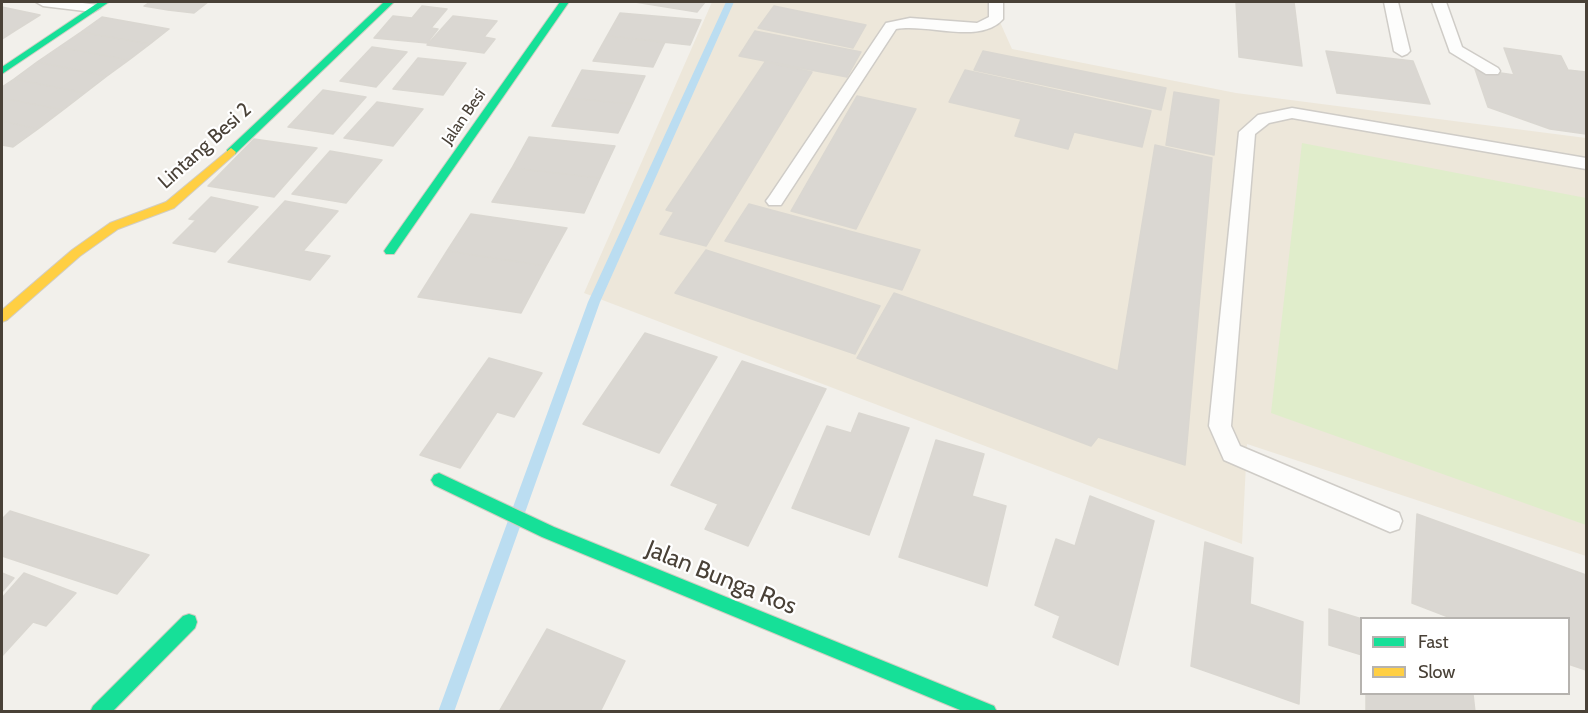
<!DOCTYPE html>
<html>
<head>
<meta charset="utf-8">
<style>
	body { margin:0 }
	#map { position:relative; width:1588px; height:713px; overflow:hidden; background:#f2f0eb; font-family:Cabin,sans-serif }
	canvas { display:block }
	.frame { position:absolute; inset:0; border:3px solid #494137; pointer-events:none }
	.legend { position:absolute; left:1360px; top:617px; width:210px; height:78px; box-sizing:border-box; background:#fff; border:2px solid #b6b3af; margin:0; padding:8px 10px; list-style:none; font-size:18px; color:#494137 }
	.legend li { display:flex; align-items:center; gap:12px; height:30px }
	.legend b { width:30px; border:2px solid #b6b3af }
</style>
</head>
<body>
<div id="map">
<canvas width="1588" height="713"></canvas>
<div class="frame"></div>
<ul class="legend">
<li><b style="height:8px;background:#16e098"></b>Fast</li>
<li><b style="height:8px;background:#ffcf43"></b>Slow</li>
</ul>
</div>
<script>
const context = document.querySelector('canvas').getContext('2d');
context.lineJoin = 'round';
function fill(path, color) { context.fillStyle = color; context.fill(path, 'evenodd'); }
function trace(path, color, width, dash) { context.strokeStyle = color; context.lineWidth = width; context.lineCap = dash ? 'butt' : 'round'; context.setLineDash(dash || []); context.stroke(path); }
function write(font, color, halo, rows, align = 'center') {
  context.font = font + ' Cabin,sans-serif'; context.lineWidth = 4.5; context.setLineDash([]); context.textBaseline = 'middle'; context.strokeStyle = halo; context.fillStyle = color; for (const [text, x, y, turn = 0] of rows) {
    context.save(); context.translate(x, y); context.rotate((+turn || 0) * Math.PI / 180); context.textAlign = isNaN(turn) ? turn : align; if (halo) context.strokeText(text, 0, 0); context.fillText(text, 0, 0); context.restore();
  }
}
fill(new Path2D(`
	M 712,2 L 991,2 L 1012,49 L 1236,93 L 1586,138 L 1586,556 L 1247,444 L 1242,544 L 584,293 Z`), '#ede7da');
fill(new Path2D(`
	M 1302,143 L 1586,198 L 1586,525 L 1271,413 Z`), '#e0edcb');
fill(new Path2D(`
	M 726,2 L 734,2 L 600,302 L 454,712 L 438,712 L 588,302 Z`), '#bbddf1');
const building = new Path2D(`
	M 150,2 L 178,2 L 168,10 L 144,6 Z
	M 178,2 L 208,2 L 194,13 L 168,10 Z
	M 635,2 L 705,2 L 697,12 Z
	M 1236,2 L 1294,2 L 1302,66 L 1239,57 Z
	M 422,6 L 447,9 L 431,28 L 438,29 L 427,43 L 374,38 L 393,16 L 412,18 Z
	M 774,6 L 866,25 L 853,48 L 758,28 Z
	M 2,7 L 40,15 L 16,30 L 2,27 Z
	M 620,13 L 701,20 L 690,45 L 607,36 Z
	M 453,16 L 497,21 L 484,37 L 495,39 L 484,53 L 427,45 Z
	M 102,17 L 169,29 L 150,44 L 81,32 Z
	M 2,27 L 16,30 L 2,39 Z
	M 755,31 L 861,52 L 847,77 L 739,56 Z
	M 81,32 L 150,44 L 129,60 L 59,47 Z
	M 607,36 L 665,42 L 653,67 L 593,61 Z
	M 59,47 L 129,60 L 107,76 L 37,62 Z
	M 372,47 L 407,52 L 376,87 L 340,81 Z
	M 1504,48 L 1561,56 L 1568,70 L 1586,72 L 1586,134 L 1550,129 L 1488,107 L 1475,69 L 1514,75 Z
	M 983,51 L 1166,88 L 1161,110 L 974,70 Z
	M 1326,51 L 1413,61 L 1430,104 L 1337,93 Z
	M 418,58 L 466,63 L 443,95 L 393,89 Z
	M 37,62 L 107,76 L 85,93 L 14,79 Z
	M 765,62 L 812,72 L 706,246 L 660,234 L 674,212 L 666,210 Z
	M 582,70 L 645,76 L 632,104 L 567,98 Z
	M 965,70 L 1151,111 L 1142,147 L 1074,132 L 1068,149 L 1015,136 L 1021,119 L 949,102 Z
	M 14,79 L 85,93 L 63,110 L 2,98 L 2,87 Z
	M 323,90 L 366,97 L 333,134 L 288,127 Z
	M 1174,92 L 1219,100 L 1214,155 L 1166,145 Z
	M 857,96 L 916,109 L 856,229 L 791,211 Z
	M 2,98 L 63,110 L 38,129 L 2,121 Z
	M 567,98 L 632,104 L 618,133 L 552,126 Z
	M 377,102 L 423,109 L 393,146 L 344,138 Z
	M 2,121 L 38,129 L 13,147 L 2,145 Z
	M 529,137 L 615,146 L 600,178 L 512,168 Z
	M 254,139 L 317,148 L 274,197 L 208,186 Z
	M 1155,145 L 1212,158 L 1185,465 L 1098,437 L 1091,446 L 857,358 L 894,293 L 1118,371 Z
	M 330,151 L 382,160 L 346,203 L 292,194 Z
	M 512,168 L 600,178 L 584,213 L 492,202 Z
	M 211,197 L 258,207 L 215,252 L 173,243 L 196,220 L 189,219 Z
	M 285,201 L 338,211 L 303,251 L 330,256 L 310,280 L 228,262 Z
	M 749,204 L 920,250 L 902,290 L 725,241 Z
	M 471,214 L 567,228 L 546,266 L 447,251 Z
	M 706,250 L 880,306 L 855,354 L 675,293 Z
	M 447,251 L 546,266 L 521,313 L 418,297 Z
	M 645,333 L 717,357 L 659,453 L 583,424 Z
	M 489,358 L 542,373 L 514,417 L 497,412 L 460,468 L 420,455 Z
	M 742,361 L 826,389 L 748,546 L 705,529 L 718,504 L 671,485 Z
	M 859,413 L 909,428 L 869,535 L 792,508 L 827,426 L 851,433 Z
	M 936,440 L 984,454 L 972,496 L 1006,506 L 987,586 L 899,557 Z
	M 1090,496 L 1154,521 L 1118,665 L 1053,637 L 1060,616 L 1035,605 L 1056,539 L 1075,546 Z
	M 10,511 L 149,555 L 117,594 L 2,556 L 2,519 Z
	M 1417,514 L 1586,575 L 1586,670 L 1568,664 L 1568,618 L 1451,618 L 1412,603 Z
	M 1205,542 L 1253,558 L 1250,604 L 1303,622 L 1299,704 L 1191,666 Z
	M 2,573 L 14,578 L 2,592 Z
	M 24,573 L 76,593 L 46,626 L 33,622 L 2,656 L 2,598 Z
	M 1329,609 L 1362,619 L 1362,655 L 1329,645 Z
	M 547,629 L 625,661 L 600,712 L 499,712 Z
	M 1366,694 L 1473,694 L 1475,712 L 1366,712 Z`);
fill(building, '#dad7d2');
trace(building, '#dad7d1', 1.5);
const lane = new Path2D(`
	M 36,2 L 75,2 L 98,5 L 100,8 L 93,12 L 43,6 Z
	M 989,2 L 1003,2 L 1003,19 C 981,45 927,23 896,29 L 781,205 L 769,205 L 766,201 L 769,197 L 886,23 L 910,18 L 977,23 L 989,17 Z
	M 1384,2 L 1398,2 L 1410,51 L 1407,54 L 1402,56 L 1394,51 Z
	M 1432,2 L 1446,2 L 1462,47 L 1498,68 L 1500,71 L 1498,74 L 1486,74 L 1450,52 Z
	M 1292,108 L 1586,158 L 1586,169 L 1292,118 L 1269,123 L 1255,134 L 1231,426 L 1240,446 L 1399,513 L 1402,521 L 1399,529 L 1390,532 L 1224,460 L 1209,426 L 1239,132 L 1258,115 Z`);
const fast = new Path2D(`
	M 99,2 L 109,2 L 2,74 L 2,67 Z
	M 384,2 L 394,2 L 235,154 L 227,154 L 227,150 Z
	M 560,2 L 569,2 L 394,254 L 386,254 L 384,251 L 386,248 Z
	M 439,473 L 554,527 L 994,706 L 997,712 L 965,712 L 542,537 L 434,485 L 431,480 L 434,475 Z
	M 189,614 L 195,616 L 197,622 L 195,628 L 112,712 L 90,712 L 93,706 L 183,616 Z`);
const slow = new Path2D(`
	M 231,148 L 236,152 L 235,154 L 174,208 L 118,229 L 80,256 L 7,320 L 2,322 L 2,310 L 72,250 L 110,223 L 166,202 Z`);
trace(lane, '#cfccc7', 3);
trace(fast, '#d2cdc2', 2);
trace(slow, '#d2cdc2', 2);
fill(lane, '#fdfdfc');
fill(fast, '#16e098');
fill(slow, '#ffcf43');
write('16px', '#494137', '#fff', [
	["Jalan Besi",464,117,-55]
]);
write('20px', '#494137', '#fff', [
	["Lintang Besi 2",205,146,-42]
]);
write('24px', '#494137', '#fff', [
	["Jalan Bunga Ros",721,578,22]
]);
</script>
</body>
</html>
